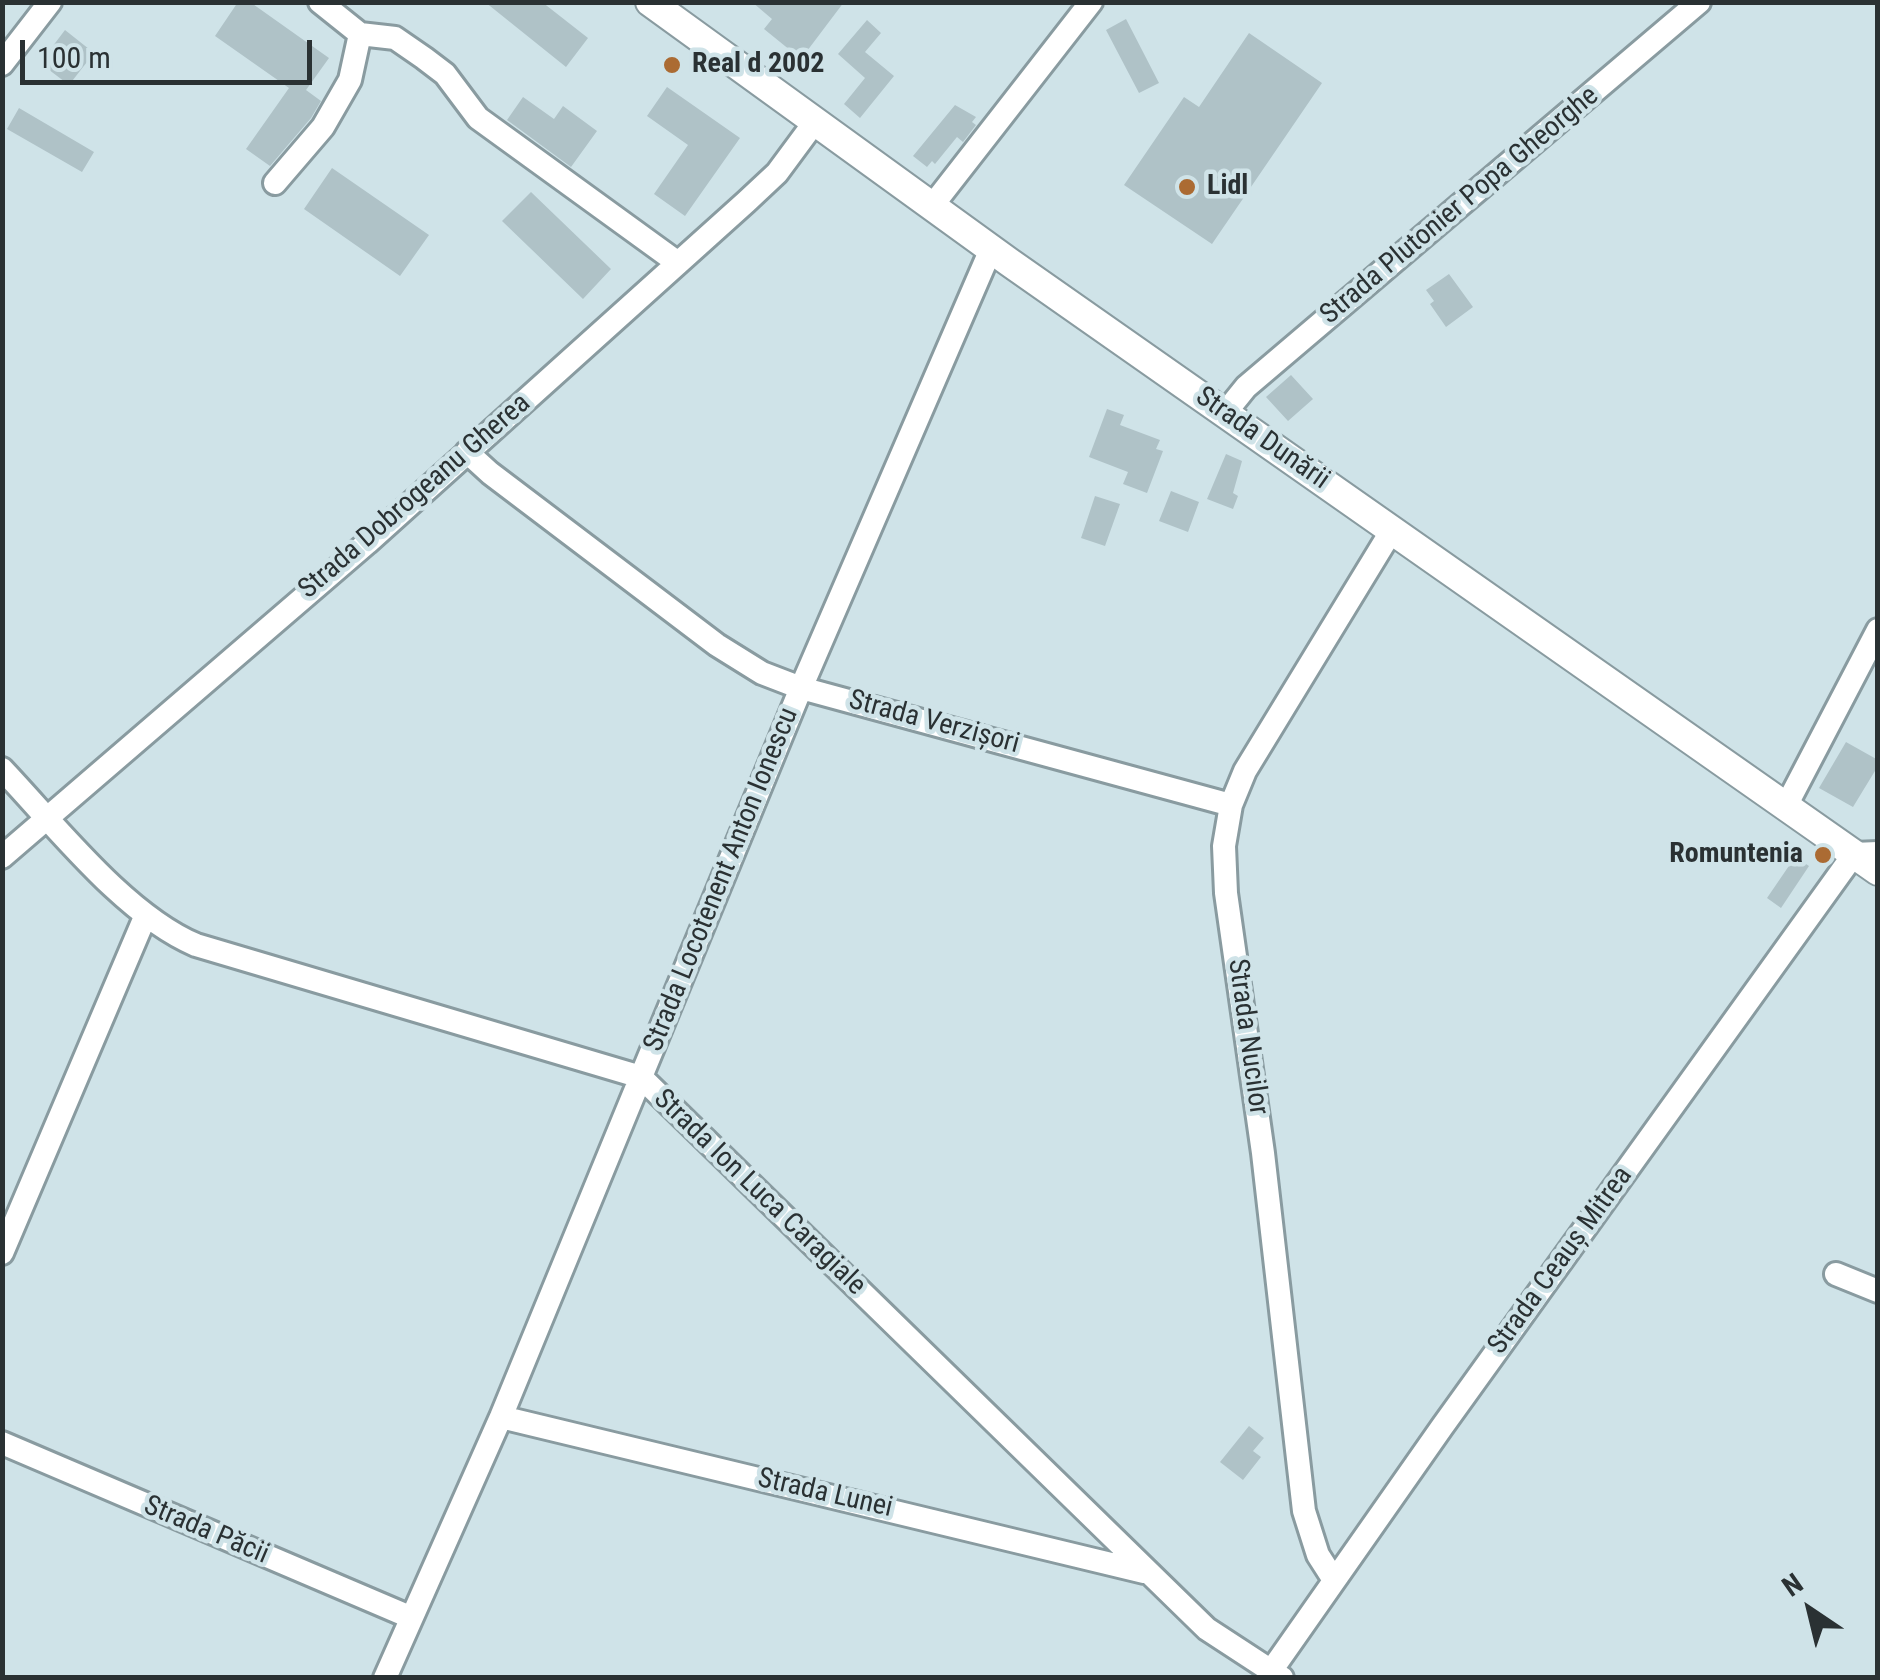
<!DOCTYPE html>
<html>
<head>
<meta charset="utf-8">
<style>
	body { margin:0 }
	#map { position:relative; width:1880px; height:1680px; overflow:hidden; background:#cfe3e8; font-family:"Roboto Condensed",sans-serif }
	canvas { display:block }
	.frame { position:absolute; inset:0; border:5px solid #2a3133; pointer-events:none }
	.north { position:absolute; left:1760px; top:1560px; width:100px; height:100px; -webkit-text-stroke:8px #cfe3e8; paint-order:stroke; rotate:325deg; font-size:28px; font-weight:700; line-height:40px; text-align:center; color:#2a3133 }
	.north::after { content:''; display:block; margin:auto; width:35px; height:45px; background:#2a3133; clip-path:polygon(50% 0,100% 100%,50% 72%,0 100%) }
	.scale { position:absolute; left:20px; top:40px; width:292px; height:45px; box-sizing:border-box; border:5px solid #2a3133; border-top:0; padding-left:12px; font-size:30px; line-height:35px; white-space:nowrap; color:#2a3133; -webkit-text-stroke:8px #cfe3e8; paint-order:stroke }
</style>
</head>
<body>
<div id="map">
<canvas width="1880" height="1680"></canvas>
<div class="frame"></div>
<div class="north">N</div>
<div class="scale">100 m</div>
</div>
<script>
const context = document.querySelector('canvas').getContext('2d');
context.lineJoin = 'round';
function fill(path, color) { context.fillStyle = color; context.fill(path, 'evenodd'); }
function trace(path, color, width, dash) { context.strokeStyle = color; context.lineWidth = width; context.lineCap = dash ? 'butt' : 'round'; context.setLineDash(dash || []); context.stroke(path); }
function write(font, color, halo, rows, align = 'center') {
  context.font = font + ' "Roboto Condensed",sans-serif'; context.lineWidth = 9; context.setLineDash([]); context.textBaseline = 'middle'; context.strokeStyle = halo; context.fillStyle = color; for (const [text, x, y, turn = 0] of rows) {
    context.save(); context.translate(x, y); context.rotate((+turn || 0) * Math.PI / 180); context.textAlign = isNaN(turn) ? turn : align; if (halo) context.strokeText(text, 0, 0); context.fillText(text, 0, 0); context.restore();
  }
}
fill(new Path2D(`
	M 238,2 L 250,2 L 329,58 L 306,90 L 321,101 L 311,118 L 270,166 L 246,149 L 289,88 L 215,36 Z
	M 485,2 L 542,2 L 588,38 L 566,67 Z
	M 752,2 L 844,2 L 801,59 L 764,29 L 772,19 Z
	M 1126,19 L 1159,83 L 1139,93 L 1106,30 Z
	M 867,20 L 881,33 L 865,52 L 894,76 L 860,118 L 844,104 L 865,78 L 838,54 Z
	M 65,30 L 94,53 L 69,85 L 40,63 Z
	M 1249,33 L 1322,83 L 1212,244 L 1124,185 L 1184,97 L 1199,107 Z
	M 667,87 L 740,138 L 685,216 L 654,194 L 688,145 L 647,116 Z
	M 523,97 L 554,119 L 563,106 L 597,131 L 571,167 L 507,120 Z
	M 955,105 L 976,117 L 972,122 L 976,125 L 963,142 L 957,137 L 935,164 L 932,161 L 927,167 L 913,156 Z
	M 19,108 L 94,152 L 82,172 L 7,129 Z
	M 332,168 L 429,235 L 400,276 L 304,209 Z
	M 531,192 L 611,269 L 583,299 L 502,221 Z
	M 1449,274 L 1473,307 L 1446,327 L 1430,304 L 1434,301 L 1426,290 Z
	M 1291,375 L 1313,399 L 1288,421 L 1266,397 Z
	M 1107,409 L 1124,415 L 1120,425 L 1160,440 L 1156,449 L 1163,451 L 1147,493 L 1123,484 L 1128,472 L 1089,457 Z
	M 1226,454 L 1242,461 L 1233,493 L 1238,496 L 1233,509 L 1207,499 Z
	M 1171,491 L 1199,502 L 1188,532 L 1159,521 Z
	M 1095,496 L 1120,504 L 1105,546 L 1081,538 Z
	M 1846,742 L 1878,760 L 1878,766 L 1853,807 L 1819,788 Z
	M 1795,857 L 1809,866 L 1781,908 L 1767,898 Z
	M 1249,1426 L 1264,1438 L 1253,1451 L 1261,1457 L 1243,1480 L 1220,1462 Z`), '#afc2c7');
const minor = new Path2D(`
	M 320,2 L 360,34 L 395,38 L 424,58 L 445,74 L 478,118 L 678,263
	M 2,64 L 50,2
	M 275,183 L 323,127 L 350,80 L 360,34
	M 932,206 L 1091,2
	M 1225,413 L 1246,387 L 1699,2
	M 467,452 L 490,473 L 717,645 L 762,673 L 801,688 L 1231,805
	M 2,769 C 56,826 125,915 196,945 L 641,1077 L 1207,1629 L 1282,1678
	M 1786,806 L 1878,630
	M 2,857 L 367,543 L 746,202 L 777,173 L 814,123
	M 2,1253 L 145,917
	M 1836,1274 L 1878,1291
	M 501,1417 L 1144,1572
	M 2,1443 L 410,1617
	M 1334,1580 L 1318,1555 L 1304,1511 L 1263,1153 L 1226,893 L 1224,846 L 1231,805 L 1245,771 L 1392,530
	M 1271,1671 L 1442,1427 L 1854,854 L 1878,853
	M 385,1678 L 501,1417 L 801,688 L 991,249`);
const major = new Path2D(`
	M 650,2 L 1009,262 L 1878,871`);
trace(minor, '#899ba0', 28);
trace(major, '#899ba0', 32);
trace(minor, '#fff', 22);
trace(major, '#fff', 28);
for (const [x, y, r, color] of [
	[672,65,10,"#ab6b33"],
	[1187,187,10,"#ab6b33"],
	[1823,855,10,"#ab6b33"]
]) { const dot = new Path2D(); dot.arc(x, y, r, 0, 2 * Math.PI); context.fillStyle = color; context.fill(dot); trace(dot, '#cfe3e8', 4); }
write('bold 28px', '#2a3133', '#cfe3e8', [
	["Real d 2002",692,65],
	["Lidl",1207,187],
	["Romuntenia",1803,855,"right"]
], 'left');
write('28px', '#2a3133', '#cfe3e8', [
	["Strada Plutonier Popa Gheorghe",1460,206,-40],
	["Strada Dunării",1262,439,35],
	["Strada Dobrogeanu Gherea",415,497,-41],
	["Strada Verzișori",934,723,15],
	["Strada Locotenent Anton Ionescu",722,880,-68],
	["Strada Nucilor",1247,1037,82],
	["Strada Ion Luca Caragiale",759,1193,44],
	["Strada Ceauș Mitrea",1561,1261,-54],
	["Strada Lunei",825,1494,13],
	["Strada Păcii",206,1531,23]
]);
</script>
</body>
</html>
